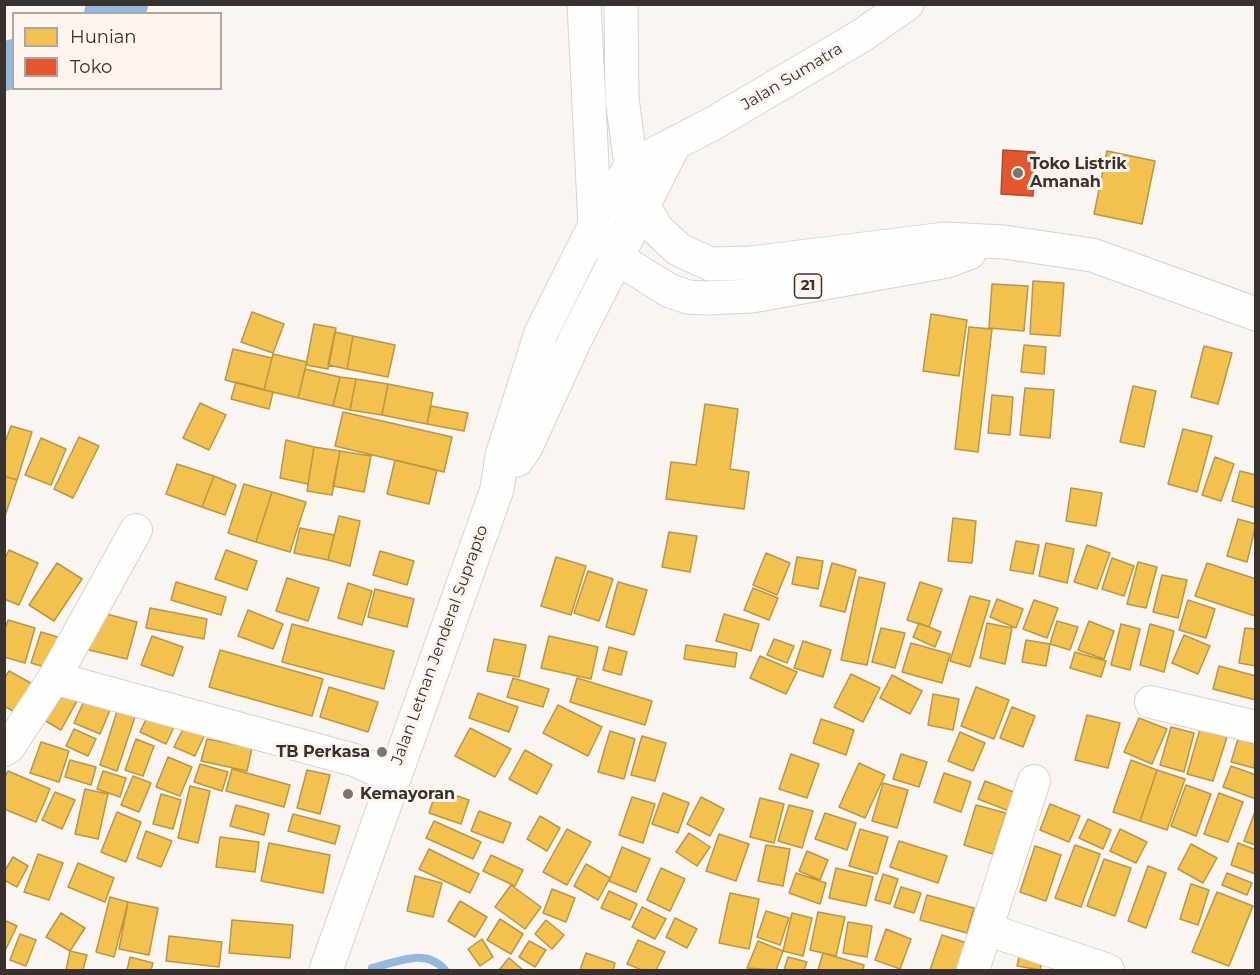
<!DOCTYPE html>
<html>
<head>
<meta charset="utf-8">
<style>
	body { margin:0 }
	#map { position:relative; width:1260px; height:975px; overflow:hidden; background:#fbf5f2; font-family:Montserrat,sans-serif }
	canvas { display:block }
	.frame { position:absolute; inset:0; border:6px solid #38312e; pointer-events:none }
	.legend { position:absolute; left:12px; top:12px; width:210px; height:78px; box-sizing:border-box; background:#fff4ee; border:2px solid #afa6a1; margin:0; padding:8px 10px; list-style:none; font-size:18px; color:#38312e }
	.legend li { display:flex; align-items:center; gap:12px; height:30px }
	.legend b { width:30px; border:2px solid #afa6a1 }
</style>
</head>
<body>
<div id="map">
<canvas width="1260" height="975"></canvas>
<div class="frame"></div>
<ul class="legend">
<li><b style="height:16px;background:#f2c14e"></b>Hunian</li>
<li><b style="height:16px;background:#e4572e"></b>Toko</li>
</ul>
</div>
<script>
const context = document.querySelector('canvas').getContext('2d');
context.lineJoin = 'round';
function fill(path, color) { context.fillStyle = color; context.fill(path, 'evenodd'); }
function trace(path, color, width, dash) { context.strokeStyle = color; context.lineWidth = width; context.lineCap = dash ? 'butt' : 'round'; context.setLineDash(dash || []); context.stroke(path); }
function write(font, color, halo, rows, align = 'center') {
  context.font = font + ' Montserrat,sans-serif'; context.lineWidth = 6; context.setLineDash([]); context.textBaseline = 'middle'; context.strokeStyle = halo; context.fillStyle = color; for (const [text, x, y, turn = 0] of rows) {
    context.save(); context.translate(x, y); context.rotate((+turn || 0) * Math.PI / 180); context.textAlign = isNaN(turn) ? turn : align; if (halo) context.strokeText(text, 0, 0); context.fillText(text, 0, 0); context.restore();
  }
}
const homes = new Path2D(`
	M 1107,151 L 1155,161 L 1142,224 L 1094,214 Z
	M 1033,281 L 1064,283 L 1060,336 L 1030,334 Z
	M 992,284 L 1028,286 L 1024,331 L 989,328 Z
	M 252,312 L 284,324 L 273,353 L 241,342 Z
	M 931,314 L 967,320 L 959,376 L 923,371 Z
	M 314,324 L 336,328 L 328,369 L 306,365 Z
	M 969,327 L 992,329 L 978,452 L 955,449 Z
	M 335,332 L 353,336 L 347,369 L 328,365 Z
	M 353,336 L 395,345 L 388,377 L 347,369 Z
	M 1024,345 L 1046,347 L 1044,374 L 1021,372 Z
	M 1204,346 L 1232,353 L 1218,404 L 1191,397 Z
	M 233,349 L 272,358 L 264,390 L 225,380 Z
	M 273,354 L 307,362 L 298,398 L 264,390 Z
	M 305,369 L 340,377 L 333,406 L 298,398 Z
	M 340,377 L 356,379 L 350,410 L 333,406 Z
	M 356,379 L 388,384 L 382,415 L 350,410 Z
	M 236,382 L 273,392 L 269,409 L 231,399 Z
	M 388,384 L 433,393 L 427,424 L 382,415 Z
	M 1133,386 L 1156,391 L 1144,447 L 1120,442 Z
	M 1025,388 L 1054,390 L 1050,438 L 1020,435 Z
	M 992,395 L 1013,397 L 1010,435 L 988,433 Z
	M 200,403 L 226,415 L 209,450 L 183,438 Z
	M 705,404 L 738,409 L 730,469 L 749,472 L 744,509 L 666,499 L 671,462 L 696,465 Z
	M 431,406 L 468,413 L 464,431 L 427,424 Z
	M 343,412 L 452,437 L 444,472 L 335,446 Z
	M 11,426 L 32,432 L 17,480 L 4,476 L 4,445 Z
	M 1183,429 L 1212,436 L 1197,492 L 1168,484 Z
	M 79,437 L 99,446 L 73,498 L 54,489 Z
	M 41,438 L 66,449 L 51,485 L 25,475 Z
	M 286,440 L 314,447 L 308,484 L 280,478 Z
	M 314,447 L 340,451 L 332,495 L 307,491 Z
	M 340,451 L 371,456 L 364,492 L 333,486 Z
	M 1215,457 L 1234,464 L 1221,501 L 1202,495 Z
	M 395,460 L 437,470 L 429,504 L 387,494 Z
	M 177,464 L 214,476 L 202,507 L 166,494 Z
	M 1240,471 L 1256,475 L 1256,508 L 1232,501 Z
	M 4,476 L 17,480 L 4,519 Z
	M 214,476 L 236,485 L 225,515 L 202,507 Z
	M 244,484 L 272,492 L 256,542 L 228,533 Z
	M 1071,488 L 1102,493 L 1096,526 L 1066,521 Z
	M 272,492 L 306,502 L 290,552 L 256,542 Z
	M 339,516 L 360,521 L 350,566 L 328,560 Z
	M 953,518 L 976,521 L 972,563 L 948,561 Z
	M 1238,519 L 1256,524 L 1247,562 L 1227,556 Z
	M 300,528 L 334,535 L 328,560 L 294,553 Z
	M 669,532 L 697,536 L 690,572 L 662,567 Z
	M 1016,541 L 1039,545 L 1033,574 L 1010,570 Z
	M 1046,543 L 1074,549 L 1067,583 L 1039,576 Z
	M 1087,545 L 1110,553 L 1097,589 L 1074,582 Z
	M 9,550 L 38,563 L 19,605 L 4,599 L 4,560 Z
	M 226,550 L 257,561 L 247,590 L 215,579 Z
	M 380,551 L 414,561 L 407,585 L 373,575 Z
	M 766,553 L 790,563 L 777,595 L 753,585 Z
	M 556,557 L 586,566 L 571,615 L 541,606 Z
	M 797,557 L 823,561 L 818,589 L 792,584 Z
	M 1112,558 L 1134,566 L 1124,596 L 1102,589 Z
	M 1138,562 L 1157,567 L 1146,608 L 1127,604 Z
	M 57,563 L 82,579 L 54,621 L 29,605 Z
	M 832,563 L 856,570 L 845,612 L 820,606 Z
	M 1207,563 L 1256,579 L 1255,616 L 1195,596 Z
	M 588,571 L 613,579 L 599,621 L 574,613 Z
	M 1162,575 L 1187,580 L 1178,618 L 1153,612 Z
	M 859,577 L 885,583 L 867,665 L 841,660 Z
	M 287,578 L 319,588 L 308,621 L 276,611 Z
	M 176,582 L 226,597 L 221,615 L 171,600 Z
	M 618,582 L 647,590 L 634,635 L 606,627 Z
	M 920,582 L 942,589 L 929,627 L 907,620 Z
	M 348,583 L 372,591 L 362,625 L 338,618 Z
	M 753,588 L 778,598 L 769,620 L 744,610 Z
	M 375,589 L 414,599 L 407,627 L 368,617 Z
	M 970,596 L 990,601 L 970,667 L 950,661 Z
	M 997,599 L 1023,609 L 1016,628 L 990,617 Z
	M 1034,600 L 1058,608 L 1047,638 L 1023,629 Z
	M 1188,600 L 1215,609 L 1206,638 L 1179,630 Z
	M 150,608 L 207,619 L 204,639 L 146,628 Z
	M 248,610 L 283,624 L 273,649 L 238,636 Z
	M 99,612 L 137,622 L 127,659 L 89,650 Z
	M 724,614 L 759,624 L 751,651 L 716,641 Z
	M 8,620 L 35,628 L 25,663 L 4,657 L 4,632 Z
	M 1057,621 L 1078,627 L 1070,650 L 1050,644 Z
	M 1089,621 L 1114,631 L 1104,659 L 1078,650 Z
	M 919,623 L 941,632 L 935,647 L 913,637 Z
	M 987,623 L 1012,628 L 1005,664 L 980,658 Z
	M 292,624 L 394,651 L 384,689 L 282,662 Z
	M 1121,624 L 1140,629 L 1130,670 L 1111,665 Z
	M 1150,624 L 1174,631 L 1164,672 L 1140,665 Z
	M 881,628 L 905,633 L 895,668 L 872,662 Z
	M 1245,628 L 1256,629 L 1256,666 L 1239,663 Z
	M 41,632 L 61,638 L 51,669 L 31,663 Z
	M 1184,635 L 1210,646 L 1198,674 L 1172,663 Z
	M 152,636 L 183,647 L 173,676 L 141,665 Z
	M 549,636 L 598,647 L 591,679 L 541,668 Z
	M 494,639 L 526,645 L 519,677 L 487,671 Z
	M 774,639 L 794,646 L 787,663 L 767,655 Z
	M 1026,640 L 1050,644 L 1046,666 L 1022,662 Z
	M 803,641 L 831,650 L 823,677 L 794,668 Z
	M 911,643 L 950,654 L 942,683 L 902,672 Z
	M 686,645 L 737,653 L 735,667 L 684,659 Z
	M 609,647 L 627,652 L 621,675 L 603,670 Z
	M 220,650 L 323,679 L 312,716 L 209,687 Z
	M 1075,652 L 1106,661 L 1101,677 L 1070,668 Z
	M 760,656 L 797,672 L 786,694 L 750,678 Z
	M 1219,666 L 1256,676 L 1256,700 L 1213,689 Z
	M 9,671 L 36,686 L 20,715 L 4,706 L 4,679 Z
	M 851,674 L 880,688 L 863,722 L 834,707 Z
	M 892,675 L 922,691 L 910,714 L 880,698 Z
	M 513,678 L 549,689 L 543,707 L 507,697 Z
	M 577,678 L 652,701 L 645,725 L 570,702 Z
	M 329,687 L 378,702 L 368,732 L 320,717 Z
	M 976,687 L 1009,700 L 994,739 L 961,726 Z
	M 60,691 L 77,701 L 61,730 L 44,720 Z
	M 88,692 L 113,703 L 100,734 L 74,723 Z
	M 478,693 L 518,707 L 509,732 L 469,718 Z
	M 933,694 L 959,699 L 953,730 L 928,725 Z
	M 119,705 L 137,711 L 117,771 L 100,765 Z
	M 558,705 L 602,727 L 588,756 L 543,733 Z
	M 1012,707 L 1035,716 L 1023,747 L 1000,738 Z
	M 149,713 L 175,725 L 166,744 L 140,732 Z
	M 1087,715 L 1120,723 L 1108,768 L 1075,760 Z
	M 1139,718 L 1167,729 L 1152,764 L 1124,752 Z
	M 821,719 L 854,730 L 846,755 L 813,743 Z
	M 185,725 L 205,734 L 195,756 L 174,747 Z
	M 1171,727 L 1194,733 L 1184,772 L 1160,765 Z
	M 470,728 L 511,749 L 495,777 L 455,756 Z
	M 74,729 L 96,739 L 88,756 L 66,746 Z
	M 1200,729 L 1227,737 L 1213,781 L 1187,774 Z
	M 610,731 L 635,739 L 624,779 L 598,772 Z
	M 960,732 L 985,743 L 973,771 L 948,761 Z
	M 642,736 L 666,743 L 655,781 L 631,775 Z
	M 136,739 L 154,746 L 143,776 L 125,770 Z
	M 207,739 L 252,748 L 247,771 L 201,761 Z
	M 1238,739 L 1256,744 L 1254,768 L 1231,762 Z
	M 41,742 L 69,751 L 59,782 L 30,773 Z
	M 525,750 L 552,765 L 537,794 L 509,779 Z
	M 791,754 L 819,764 L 807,798 L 779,789 Z
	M 901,754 L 927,762 L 919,787 L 893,779 Z
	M 168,757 L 192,767 L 180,796 L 156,787 Z
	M 70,760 L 96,767 L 91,785 L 65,777 Z
	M 1131,760 L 1157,770 L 1140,821 L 1113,812 Z
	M 859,763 L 885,775 L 865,818 L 839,807 Z
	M 200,764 L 228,772 L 222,791 L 194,782 Z
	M 1231,766 L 1256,775 L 1256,799 L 1223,787 Z
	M 232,769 L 290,785 L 284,807 L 226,791 Z
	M 307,770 L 330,775 L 320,814 L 297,808 Z
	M 1157,770 L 1185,779 L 1167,830 L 1140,821 Z
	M 8,771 L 50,789 L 36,822 L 4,809 L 4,779 Z
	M 103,771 L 126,778 L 120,797 L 97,789 Z
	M 944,773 L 971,782 L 961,812 L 934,802 Z
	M 133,776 L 151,783 L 139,812 L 121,805 Z
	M 985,781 L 1024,796 L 1017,814 L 978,799 Z
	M 883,783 L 908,790 L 897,828 L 872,821 Z
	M 1186,785 L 1211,794 L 1196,836 L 1171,826 Z
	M 190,786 L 210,791 L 198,843 L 178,838 Z
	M 85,789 L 108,794 L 98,839 L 75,834 Z
	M 437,789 L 469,800 L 461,824 L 429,813 Z
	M 55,792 L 75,800 L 62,829 L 42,820 Z
	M 663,793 L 689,803 L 678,833 L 652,824 Z
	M 1219,793 L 1243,802 L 1228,842 L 1204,834 Z
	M 161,794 L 181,800 L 173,829 L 153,824 Z
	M 632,797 L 655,804 L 643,843 L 619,835 Z
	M 701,797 L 724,809 L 710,836 L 687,824 Z
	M 760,798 L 784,804 L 774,843 L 750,837 Z
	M 1050,804 L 1080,816 L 1069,842 L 1040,830 Z
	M 236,805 L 269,814 L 264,835 L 230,826 Z
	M 789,805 L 813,811 L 802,848 L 778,841 Z
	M 976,805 L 1006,813 L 993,854 L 964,845 Z
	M 1256,809 L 1256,845 L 1244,841 Z
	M 479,811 L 511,823 L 503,843 L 471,831 Z
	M 117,812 L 141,822 L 126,862 L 101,852 Z
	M 825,813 L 856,823 L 847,850 L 815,839 Z
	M 293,814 L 340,826 L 335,844 L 288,831 Z
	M 540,816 L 560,828 L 547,851 L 527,839 Z
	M 1088,819 L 1111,830 L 1103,849 L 1079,838 Z
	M 434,821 L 481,842 L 473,859 L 426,838 Z
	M 567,829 L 591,842 L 567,885 L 543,872 Z
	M 860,829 L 888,837 L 877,874 L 849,866 Z
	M 1120,829 L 1147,842 L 1136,863 L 1110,851 Z
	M 146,831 L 172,841 L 161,867 L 137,858 Z
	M 689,833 L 710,847 L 697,866 L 676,852 Z
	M 719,834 L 749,844 L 736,881 L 706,871 Z
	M 220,837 L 259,842 L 255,872 L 216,867 Z
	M 899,841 L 947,856 L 938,883 L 890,867 Z
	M 269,843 L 330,855 L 323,893 L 261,881 Z
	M 1238,843 L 1256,850 L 1256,874 L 1231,865 Z
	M 1191,844 L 1217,858 L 1203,883 L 1178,869 Z
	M 766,845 L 790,849 L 783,886 L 758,881 Z
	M 1075,845 L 1100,854 L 1081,907 L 1055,898 Z
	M 1035,846 L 1061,855 L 1046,901 L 1020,892 Z
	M 622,847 L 650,859 L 636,892 L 609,881 Z
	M 429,849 L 479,874 L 470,893 L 419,869 Z
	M 807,851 L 828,860 L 820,880 L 799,871 Z
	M 38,854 L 63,863 L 49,900 L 24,892 Z
	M 491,855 L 523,870 L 515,886 L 483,871 Z
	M 13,857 L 28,866 L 17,887 L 4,880 L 4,872 Z
	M 1104,859 L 1131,868 L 1115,916 L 1087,906 Z
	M 78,863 L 114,878 L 105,902 L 68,887 Z
	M 586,864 L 610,878 L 598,900 L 574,886 Z
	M 1148,866 L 1166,873 L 1146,928 L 1128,921 Z
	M 661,868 L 685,879 L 670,911 L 647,900 Z
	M 836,868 L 873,877 L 866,906 L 829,898 Z
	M 796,873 L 826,883 L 820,904 L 789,893 Z
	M 1227,873 L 1252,883 L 1247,895 L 1222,885 Z
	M 883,874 L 898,879 L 890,904 L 875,900 Z
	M 415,876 L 442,883 L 433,917 L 407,911 Z
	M 1191,884 L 1209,890 L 1198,925 L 1180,919 Z
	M 511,885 L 541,907 L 525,929 L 495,907 Z
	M 901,887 L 921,893 L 914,913 L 894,907 Z
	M 552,889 L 575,898 L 566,922 L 543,913 Z
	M 609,891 L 637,904 L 630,920 L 601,908 Z
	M 1217,892 L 1253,906 L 1229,966 L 1192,952 Z
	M 730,893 L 759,899 L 749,949 L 719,943 Z
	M 927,895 L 974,908 L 967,933 L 920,920 Z
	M 110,897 L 128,902 L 114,957 L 96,952 Z
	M 460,901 L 487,917 L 475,937 L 448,921 Z
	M 128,902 L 158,908 L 149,955 L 119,949 Z
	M 642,907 L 666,919 L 655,939 L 632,927 Z
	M 766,911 L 789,918 L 780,945 L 757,937 Z
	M 818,912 L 845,917 L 836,956 L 810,950 Z
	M 61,913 L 85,928 L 70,951 L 46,937 Z
	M 792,913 L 812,918 L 803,956 L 783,951 Z
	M 675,918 L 697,929 L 687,948 L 666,937 Z
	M 500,919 L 523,934 L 511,954 L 487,940 Z
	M 4,920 L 17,926 L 4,953 Z
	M 232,920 L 293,925 L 290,958 L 229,953 Z
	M 546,920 L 564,935 L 552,949 L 535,934 Z
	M 848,922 L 872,926 L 867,957 L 843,953 Z
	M 886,929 L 911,939 L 900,969 L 875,960 Z
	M 20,934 L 36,940 L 26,966 L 10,960 Z
	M 942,935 L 970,944 L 961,970 L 930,970 Z
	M 169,936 L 222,942 L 219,967 L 166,961 Z
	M 482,939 L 493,957 L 480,966 L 468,949 Z
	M 638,940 L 665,952 L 656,970 L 642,970 L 627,964 Z
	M 529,941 L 546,950 L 535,967 L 519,957 Z
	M 758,941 L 783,951 L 776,970 L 747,968 Z
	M 1021,948 L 1044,953 L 1040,970 L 1017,966 Z
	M 70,951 L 87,955 L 83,970 L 66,970 Z
	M 586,953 L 615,963 L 613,970 L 580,970 Z
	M 823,953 L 864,965 L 863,970 L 818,970 Z
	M 130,957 L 153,963 L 151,970 L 127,970 Z
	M 788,957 L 807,962 L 804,970 L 784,970 Z
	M 509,958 L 523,970 L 499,970 Z`);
fill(homes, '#f2c14e');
trace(homes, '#ba9644', 1.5);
const shops = new Path2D(`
	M 1003,150 L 1035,152 L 1033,196 L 1001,194 Z`);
fill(shops, '#e4572e');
trace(shops, '#b04c2e', 1.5);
trace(new Path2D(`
	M 372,968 C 398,962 426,947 445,970`), '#93bade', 8);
trace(new Path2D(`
	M 108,14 L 124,4
	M 4,67 L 14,63`), '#93bade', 48);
const street = new Path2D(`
	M 54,678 L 136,530
	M 1151,702 L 1256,727
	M 4,750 L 9,747 L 54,678 L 354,760 L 392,777
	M 986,929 L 1108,970
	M 973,970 L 1034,781`);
const secondary = new Path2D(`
	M 517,460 L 526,447 L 575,340 L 674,145
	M 326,970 L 497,489 L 502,456 L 541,333 L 595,225 L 631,166 L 714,123 L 861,36 L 907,4`);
const highway = new Path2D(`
	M 584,4 L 595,225 L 617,258 L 670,291 L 688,297 L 705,298 L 752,296 L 947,261 L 969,253
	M 621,4 L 622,98 L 631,166 L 642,204 L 657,229 L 678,249 L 710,264 L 751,263 L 945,239 L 1004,242 L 1092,255 L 1256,314`);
trace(street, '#d8d2cf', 34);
trace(secondary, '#d8d2cf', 35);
trace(highway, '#d8d2cf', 35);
trace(street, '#fefefd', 32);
trace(secondary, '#fefefd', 33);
trace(highway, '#fefefd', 33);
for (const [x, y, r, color] of [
	[1018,173,6,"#7c7673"],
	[382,752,6,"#7c7673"],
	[348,794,6,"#7c7673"]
]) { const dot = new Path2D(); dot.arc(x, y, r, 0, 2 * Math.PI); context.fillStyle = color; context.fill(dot); trace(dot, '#fff4ee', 2); }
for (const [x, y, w] of [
	[808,286,27]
]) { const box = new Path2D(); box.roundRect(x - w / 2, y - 12, w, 24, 4.5); context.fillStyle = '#fff4ee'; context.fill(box); trace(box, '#38312e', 1.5); }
write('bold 15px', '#38312e', null, [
	["21",808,286]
]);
write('16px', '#38312e', '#fff4ee', [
	["Jalan Sumatra",792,77,-31],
	["Jalan Letnan Jenderal Suprapto",440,645,-70]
]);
write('bold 16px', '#38312e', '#fff4ee', [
	["Toko Listrik",1030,164],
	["Amanah",1030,182],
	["TB Perkasa",370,752,"right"],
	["Kemayoran",360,794]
], 'left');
</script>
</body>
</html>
